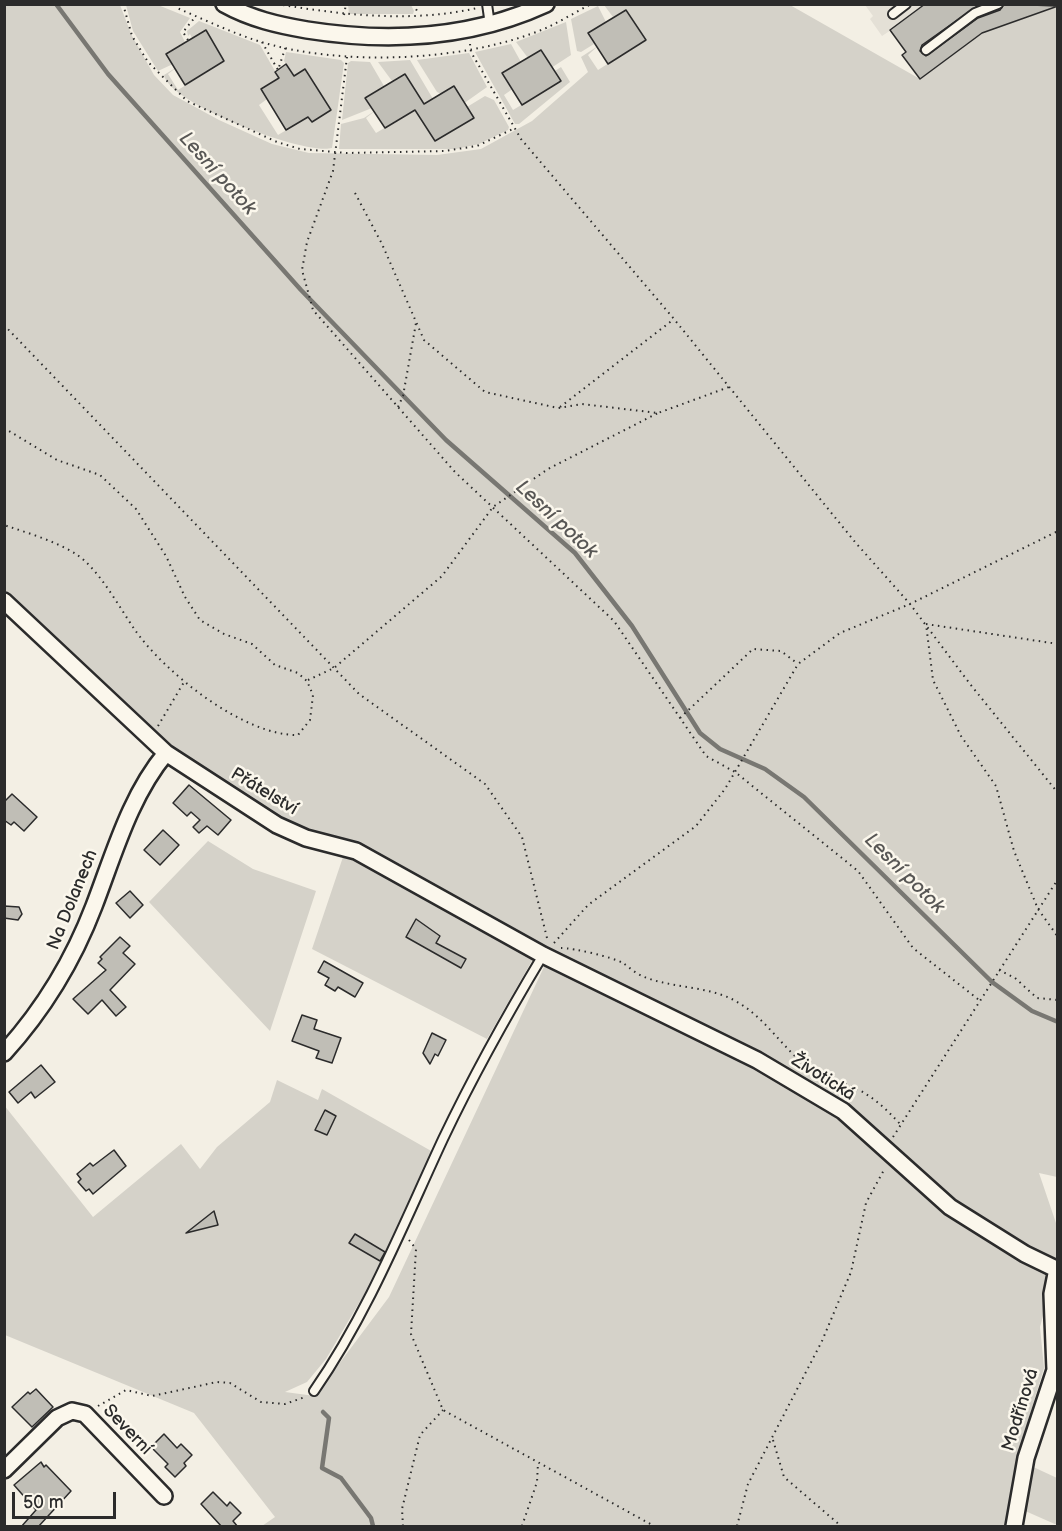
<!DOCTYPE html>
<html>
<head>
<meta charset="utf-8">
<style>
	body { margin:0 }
	#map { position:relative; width:1062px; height:1531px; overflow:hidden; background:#f3efe4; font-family:"Balsamiq Sans",sans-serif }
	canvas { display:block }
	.frame { position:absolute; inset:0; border:6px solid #2b2b2b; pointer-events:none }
	.scale { position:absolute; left:12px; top:1492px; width:104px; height:27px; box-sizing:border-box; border:3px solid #2b2b2b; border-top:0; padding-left:8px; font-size:18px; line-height:21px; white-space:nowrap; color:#2b2b2b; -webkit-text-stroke:4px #fbf7ec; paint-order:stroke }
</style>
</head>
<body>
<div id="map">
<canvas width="1062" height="1531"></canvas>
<div class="frame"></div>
<div class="scale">50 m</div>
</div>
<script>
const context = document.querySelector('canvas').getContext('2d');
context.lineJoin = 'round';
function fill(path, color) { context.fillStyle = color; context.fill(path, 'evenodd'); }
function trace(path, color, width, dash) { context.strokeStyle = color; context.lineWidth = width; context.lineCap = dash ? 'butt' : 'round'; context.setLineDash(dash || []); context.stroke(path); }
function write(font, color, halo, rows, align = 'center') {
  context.font = font + ' "Balsamiq Sans",sans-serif'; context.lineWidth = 5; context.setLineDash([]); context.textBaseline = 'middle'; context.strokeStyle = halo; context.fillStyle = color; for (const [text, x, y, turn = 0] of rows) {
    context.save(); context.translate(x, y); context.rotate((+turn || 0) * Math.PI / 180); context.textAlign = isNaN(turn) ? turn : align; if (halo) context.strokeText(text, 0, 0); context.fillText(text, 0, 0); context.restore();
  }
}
fill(new Path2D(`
	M 1057,4 L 982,33 L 920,79 L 913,47 L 891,30 L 882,36 L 870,19 L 873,16 L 865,5 Z`), '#e4e0d6');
fill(new Path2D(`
	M 348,4 L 411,5 L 414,11 L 413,14 L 349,14 Z
	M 5,5 L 120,5 L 132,36 L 154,75 L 173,95 L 219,120 L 272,144 L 309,153 L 437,155 L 481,149 L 532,121 L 588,72 L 581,57 L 598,46 L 588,55 L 598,70 L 645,40 L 627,10 L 613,17 L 604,5 L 790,5 L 920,79 L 982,33 L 1057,7 L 1057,1177 L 1039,1173 L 1057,1226 L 1058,1258 L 1040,1327 L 1044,1368 L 1024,1434 L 1005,1526 L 262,1526 L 275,1517 L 194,1413 L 5,1335 L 4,1105 L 93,1217 L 181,1144 L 200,1169 L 217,1147 L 270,1102 L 277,1080 L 318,1100 L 322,1089 L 433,1152 L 375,1276 L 326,1359 L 307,1382 L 285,1392 L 315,1396 L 389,1297 L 551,952 L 310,836 L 163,744 L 5,596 Z
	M 126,5 L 158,5 L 190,18 L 180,32 L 185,42 L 168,52 L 173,64 L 158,71 L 133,31 Z
	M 598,6 L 606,22 L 588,33 L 594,44 L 581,52 L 577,51 L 571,19 Z
	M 199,21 L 260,45 L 279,78 L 267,99 L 259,105 L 278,135 L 308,117 L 312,122 L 330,110 L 305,69 L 294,76 L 284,61 L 286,52 L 341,60 L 344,63 L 332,148 C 305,156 168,103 164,75 L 177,67 L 168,74 L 178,90 L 224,61 L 206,30 L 192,38 L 190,34 L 188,36 L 187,31 Z
	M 566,22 L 571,55 L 551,68 L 542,50 L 528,58 L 516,42 Z
	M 511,44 L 521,62 L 503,74 L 514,88 L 504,95 L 513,110 L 559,82 L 560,80 L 555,71 L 561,67 L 570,82 L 519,124 L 515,124 L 475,52 Z
	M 469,53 L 487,87 L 463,104 L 437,92 L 417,60 Z
	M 410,60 L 433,99 L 424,104 L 405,74 L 392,81 L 378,62 Z
	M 351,61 L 370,62 L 384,86 L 366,98 L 372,108 L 342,120 L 348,63 Z
	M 485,96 L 494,100 L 509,127 L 508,130 L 479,144 L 456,149 L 339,149 L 341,124 L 364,118 L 376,110 L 366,118 L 376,133 L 415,110 L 435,141 L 473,118 L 467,107 Z
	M 208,841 L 253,869 L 316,891 L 270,1031 L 149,902 Z
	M 344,854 L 533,959 L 487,1039 L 312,949 Z
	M 1029,1465 L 1057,1478 L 1057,1525 L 1023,1510 Z`), '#d5d2c9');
trace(new Path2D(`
	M 56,4 L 108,74 L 301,290 L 446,440 L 575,553 L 632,626 L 700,733 L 720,749 L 765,769 L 804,797 L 992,982 L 1032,1011 L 1058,1022
	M 323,1412 L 329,1418 L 322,1468 L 341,1478 L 371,1518 L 373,1526`), '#787772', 4.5);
const building = new Path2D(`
	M 925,4 L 980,4 L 922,45 L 920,51 L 926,56 L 978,18 L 1000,10 L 1004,4 L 1058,6 L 982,33 L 920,79 L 902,55 L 906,52 L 890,30 Z
	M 626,10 L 646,40 L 608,64 L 588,33 Z
	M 206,30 L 224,61 L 185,85 L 166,54 Z
	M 541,50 L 561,81 L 522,105 L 502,73 Z
	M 286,64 L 294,76 L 305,69 L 331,110 L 312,122 L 308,117 L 286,130 L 261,89 L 279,78 L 275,72 Z
	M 405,74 L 424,104 L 454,86 L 474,118 L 435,141 L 415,110 L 385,128 L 365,98 Z
	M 189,785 L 231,820 L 218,835 L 207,826 L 199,833 L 193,827 L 200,820 L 191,812 L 187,816 L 173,803 Z
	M 12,794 L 37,817 L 24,831 L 14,822 L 11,825 L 4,820 L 4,802 Z
	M 163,830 L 179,845 L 160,865 L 144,850 Z
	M 130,891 L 143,905 L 130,918 L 116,903 Z
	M 4,906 L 19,907 L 22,914 L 18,920 L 4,918 Z
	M 416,919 L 440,936 L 436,943 L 466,959 L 461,968 L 406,937 Z
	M 120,937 L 130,946 L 123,953 L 135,964 L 110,990 L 126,1007 L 116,1016 L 102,1000 L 88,1014 L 73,999 L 106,970 L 98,963 L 102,959 L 100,957 Z
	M 324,961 L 363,983 L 355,997 L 338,987 L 335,991 L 325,985 L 329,978 L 318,972 Z
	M 302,1015 L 317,1020 L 314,1029 L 341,1038 L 332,1063 L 316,1058 L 319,1051 L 292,1041 Z
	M 432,1033 L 446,1040 L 438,1056 L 435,1054 L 430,1064 L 423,1053 Z
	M 41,1065 L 55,1082 L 35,1098 L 31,1092 L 18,1103 L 9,1092 Z
	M 325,1110 L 336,1116 L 327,1135 L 315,1130 Z
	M 114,1150 L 126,1166 L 93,1194 L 89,1189 L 86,1191 L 78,1182 L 81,1179 L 77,1174 L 90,1163 L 93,1166 Z
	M 214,1211 L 218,1225 L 186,1233 Z
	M 355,1234 L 385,1252 L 380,1261 L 349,1243 Z
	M 36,1389 L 53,1407 L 32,1427 L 12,1407 L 28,1392 L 30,1394 Z
	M 164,1434 L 177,1448 L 181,1444 L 192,1455 L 184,1463 L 186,1466 L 175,1477 L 165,1467 L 168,1464 L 151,1447 Z
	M 41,1462 L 44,1467 L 46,1465 L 71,1491 L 38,1527 L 21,1527 L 36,1510 L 14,1485 Z
	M 213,1492 L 227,1506 L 230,1502 L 241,1513 L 233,1521 L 238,1527 L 222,1527 L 201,1504 Z`);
fill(building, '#c0beb6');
trace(building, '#2b2b2b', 1.5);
const lane = new Path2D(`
	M 487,4 L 490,25
	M 893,14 L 906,4
	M 926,50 L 975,13 L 998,4
	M 314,1391 C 368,1313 403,1225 443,1139 C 473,1076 507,1015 543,955`);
const street = new Path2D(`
	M 224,4 C 251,19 278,25 307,30 C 389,43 470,39 546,4
	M 4,601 L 166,753 L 277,825 L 306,838 L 356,851 L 543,955 L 757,1060 L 843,1111 L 950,1207 L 1025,1254 L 1058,1270
	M 4,1053 C 44,1009 73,961 94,906 C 114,854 130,796 166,753
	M 4,1470 L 57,1418 L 72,1411 L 85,1414 L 164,1496
	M 1014,1526 L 1026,1458 L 1055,1370 L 1052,1294 L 1057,1269`);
trace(lane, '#2b2b2b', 12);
trace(street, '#2b2b2b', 20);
trace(new Path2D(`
	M 123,4 L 132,36 L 148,62 L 187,101 L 277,142 L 300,149 L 347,153 L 444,151 L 477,146 L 515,128
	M 176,4 L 177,8 C 203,19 230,32 258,41 C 340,67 467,62 546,28 C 561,21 576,12 591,4
	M 277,4 C 342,15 412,23 477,8
	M 413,4 L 419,14
	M 344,15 L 346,4
	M 188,40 L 183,32 L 196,16
	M 262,42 L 278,70 L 286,46
	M 470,44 L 471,52 L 521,139 L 674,319 L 855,542 L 910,604 L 970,684 L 1058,793
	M 347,57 L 333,171 L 307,242 L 302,270 L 313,310 L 455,472 L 614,621 L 706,756 L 735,772 L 858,871 L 913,948 L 979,1000
	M 355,193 L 382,244 L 424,340 L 485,392 L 558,408 L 582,404 L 658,413 L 729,387
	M 4,325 L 359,694 L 485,784 L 522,837 L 548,942
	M 398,407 L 403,396 L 416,323
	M 560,407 L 674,319
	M 4,428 L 57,460 L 100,475 L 136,509 L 166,556 L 185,597 L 200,620 L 224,634 L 252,644 L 275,665 L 298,673 L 307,681 L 313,695 L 310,720 L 298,735 C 244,736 165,673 135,630 C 119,607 99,569 76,554 C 55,541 28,533 4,525
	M 1058,644 L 926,624 L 933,680 L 961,736 L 996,786 L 1014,851 L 1038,909 L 1058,937
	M 308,680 L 334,668 L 442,576 L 493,507 L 548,469 L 658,413
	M 680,718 L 753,649 L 781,651 L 798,664
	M 158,726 L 184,682
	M 554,943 L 588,905 L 696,826 L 725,789 L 798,664 L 840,633 L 910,604 L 1058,531
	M 561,948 C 574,948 612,957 623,963 C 629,967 635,973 642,976 C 672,989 710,985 739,1003 C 769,1021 786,1054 816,1073 C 828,1080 842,1082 855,1088 C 874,1097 887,1110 901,1125
	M 999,970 L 1015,978 L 1037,998 L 1058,1000
	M 893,1137 L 1058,879
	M 409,1240 L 416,1249 L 411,1334 L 443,1410 L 654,1526
	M 98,1406 L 126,1390 L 152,1396 L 217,1382 L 230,1383 L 261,1402 L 285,1404 L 305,1397
	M 773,1440 L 784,1477 L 841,1526
	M 403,1526 L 402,1509 L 420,1435 L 443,1410
	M 522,1526 L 537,1482 L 538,1463
	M 737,1526 L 748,1484 L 822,1341 L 851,1272 L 866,1203 L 885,1168`), '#2b2b2b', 2, [1.5, 4.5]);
trace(lane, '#fbf7ec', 8);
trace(street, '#fbf7ec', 15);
write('18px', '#2b2b2b', '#fbf7ec', [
	["Přátelství",264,792,31],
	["Na Dolanech",73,900,-68],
	["Životická",823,1078,32],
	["Modřínová",1021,1410,-73],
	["Severní",127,1430,46]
]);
write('italic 20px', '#585755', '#fbf7ec', [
	["Lesní potok",217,174,48],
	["Lesní potok",556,520,43],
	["Lesní potok",904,874,45]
]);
</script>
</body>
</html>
